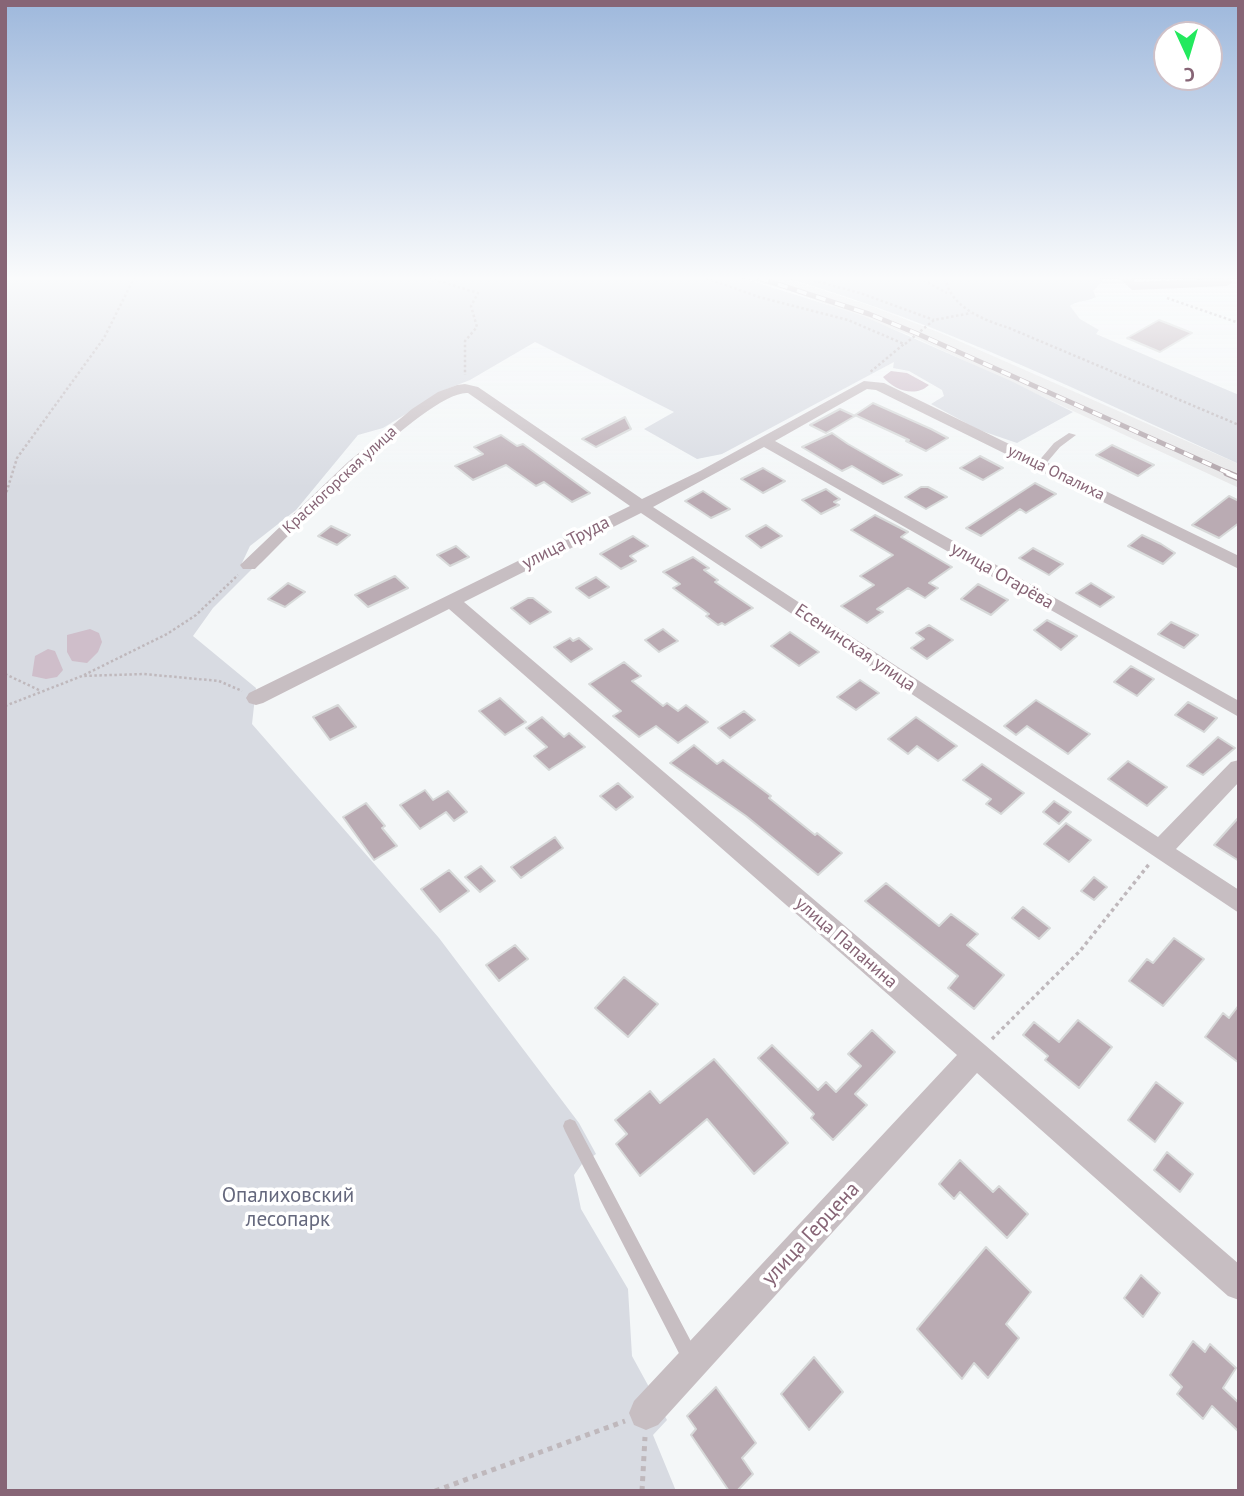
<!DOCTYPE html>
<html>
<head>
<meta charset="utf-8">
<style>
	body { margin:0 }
	#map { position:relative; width:1244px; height:1496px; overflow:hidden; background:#f4f7f8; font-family:"PT Sans",sans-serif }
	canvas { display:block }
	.frame { position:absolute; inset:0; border:7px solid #876576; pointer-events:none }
	.north { position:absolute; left:1153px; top:21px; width:70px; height:70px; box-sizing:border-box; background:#fff; border:2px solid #cfc1c8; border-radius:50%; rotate:176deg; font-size:19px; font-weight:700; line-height:28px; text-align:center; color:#876576 }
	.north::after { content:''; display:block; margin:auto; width:24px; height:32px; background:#23e95e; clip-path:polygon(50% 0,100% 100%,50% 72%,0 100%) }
</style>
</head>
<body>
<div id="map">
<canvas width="1244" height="1496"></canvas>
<div class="frame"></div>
<div class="north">С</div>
</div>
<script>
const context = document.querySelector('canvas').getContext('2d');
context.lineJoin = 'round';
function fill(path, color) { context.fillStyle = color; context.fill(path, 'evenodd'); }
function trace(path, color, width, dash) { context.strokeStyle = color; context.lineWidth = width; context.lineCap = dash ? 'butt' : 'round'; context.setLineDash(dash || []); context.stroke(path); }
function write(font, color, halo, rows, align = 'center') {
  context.font = font + ' "PT Sans",sans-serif'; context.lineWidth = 7; context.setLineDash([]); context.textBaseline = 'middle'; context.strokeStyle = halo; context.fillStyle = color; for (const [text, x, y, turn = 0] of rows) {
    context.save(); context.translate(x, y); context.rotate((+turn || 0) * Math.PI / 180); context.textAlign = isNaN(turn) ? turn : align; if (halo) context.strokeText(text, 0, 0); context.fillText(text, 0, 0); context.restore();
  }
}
fill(new Path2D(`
	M 743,278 L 786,278 L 874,307 L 943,334 L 1239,464 L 1239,488 L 909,335 L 790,291 Z`), '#e8e8e9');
fill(new Path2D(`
	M 5,278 L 742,278 L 863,316 L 1011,381 L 1073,412 L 1017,443 L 979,430 L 931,404 L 944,396 L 942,390 L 909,371 L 893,368 L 894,362 L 722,454 L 697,459 L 644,429 L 674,412 L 535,342 L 470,380 L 447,389 L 383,428 L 358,435 L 296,510 L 250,546 L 242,563 L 252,569 L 213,608 L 193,636 L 256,688 L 252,724 L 439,938 L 579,1123 L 596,1154 L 582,1164 L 574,1175 L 581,1209 L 628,1289 L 632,1356 L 667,1420 L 653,1435 L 676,1491 L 5,1491 Z
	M 786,278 L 1100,278 L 1102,282 L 1093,291 L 1096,297 C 1087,302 1078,300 1070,306 L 1080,319 L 1099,330 L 1096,334 L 1239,395 L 1239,464 C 1091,397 943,323 786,278 Z`), '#d8dbe2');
fill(new Path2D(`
	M 891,371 L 907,373 L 929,385 C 915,398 894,390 883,377 Z
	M 90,629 L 99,633 L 102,642 L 98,652 L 87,663 L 72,661 L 67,652 L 67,635 Z
	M 48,649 L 55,651 L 63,670 L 57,677 L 46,679 L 32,676 L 35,656 Z`), '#cfbeca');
const building = new Path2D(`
	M 1159,320 L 1192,333 L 1160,352 L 1127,338 Z
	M 873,403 L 931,429 L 948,438 L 926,451 L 906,441 L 909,440 L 855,415 Z
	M 840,409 L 855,416 L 826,433 L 810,425 Z
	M 625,417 L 631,429 L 596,447 L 582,439 Z
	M 832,433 L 848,444 L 902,475 L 883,484 L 852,466 L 842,471 L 802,447 Z
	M 501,435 L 517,446 L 523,444 L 590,493 L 572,502 L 544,482 L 536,486 L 506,465 L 473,480 L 455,466 L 483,454 L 474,447 Z
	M 1112,445 L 1154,465 L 1138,476 L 1096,455 Z
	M 980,456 L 1003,468 L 983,480 L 960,468 Z
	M 763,468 L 785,481 L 763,493 L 741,479 Z
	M 1035,483 L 1056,494 L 1026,513 L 1020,509 L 981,536 L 966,528 Z
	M 921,487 L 928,487 L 947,497 L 926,509 L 905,497 Z
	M 826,489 L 840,499 L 834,502 L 839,505 L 821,514 L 802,500 Z
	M 703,491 L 730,509 L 711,518 L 685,501 Z
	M 1229,496 L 1239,501 L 1239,523 L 1219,538 L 1192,525 Z
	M 875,515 L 908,532 L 901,537 L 952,567 L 929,583 L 938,588 L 925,598 L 908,588 L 877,609 L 883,612 L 867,623 L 841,606 L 874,585 L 860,576 L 893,555 L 851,530 Z
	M 766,525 L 782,536 L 761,548 L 746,536 Z
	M 331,526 L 350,535 L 337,545 L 318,536 Z
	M 1142,535 L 1161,544 L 1175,553 L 1163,564 L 1128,546 Z
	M 633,536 L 648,546 L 630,556 L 636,561 L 621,569 L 600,554 Z
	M 456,546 L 469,557 L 450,566 L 437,555 Z
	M 1033,548 L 1063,564 L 1049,575 L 1019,558 Z
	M 693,557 L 709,568 L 704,570 L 718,580 L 715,582 L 753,608 L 725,625 L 722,623 L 718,625 L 706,616 L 709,614 L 673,588 L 680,584 L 663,572 Z
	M 395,576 L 408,588 L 368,607 L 355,595 Z
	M 596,577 L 609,587 L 589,598 L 576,588 Z
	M 288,583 L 305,592 L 285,607 L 268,599 Z
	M 1091,583 L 1114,597 L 1100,607 L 1076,593 Z
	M 978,584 L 995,593 L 1008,600 L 991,615 L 961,599 Z
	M 528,598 L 533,598 L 551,612 L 530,624 L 511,608 Z
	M 1047,620 L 1077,636 L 1061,650 L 1034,630 Z
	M 1171,622 L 1198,635 L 1184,648 L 1158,634 Z
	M 929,625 L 953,640 L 927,659 L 911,648 L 924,639 L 916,633 Z
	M 663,629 L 678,641 L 659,652 L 645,640 Z
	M 790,632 L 819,652 L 799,666 L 771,646 Z
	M 570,638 L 573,641 L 579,638 L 592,649 L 571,662 L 554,647 Z
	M 624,662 L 641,676 L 632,681 L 663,706 L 667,703 L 678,711 L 686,705 L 708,722 L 678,743 L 656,726 L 639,737 L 613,716 L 621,711 L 589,684 Z
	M 1131,666 L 1154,679 L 1137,696 L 1114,682 Z
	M 860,680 L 879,693 L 856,710 L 837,697 Z
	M 500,698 L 526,722 L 505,735 L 479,711 Z
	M 1036,700 L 1090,734 L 1068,754 L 1027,726 L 1016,735 L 1004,726 Z
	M 1188,702 L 1217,718 L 1204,732 L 1175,715 Z
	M 338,705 L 356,727 L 330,740 L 313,717 Z
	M 744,711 L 755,720 L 730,738 L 718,728 Z
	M 542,717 L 564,737 L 569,733 L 585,747 L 549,770 L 534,756 L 547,747 L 526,728 Z
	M 916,717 L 957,746 L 938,761 L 917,746 L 908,754 L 888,739 Z
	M 1218,737 L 1235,748 L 1203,775 L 1187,766 Z
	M 694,745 L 717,764 L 723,760 L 771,796 L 769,798 L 815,835 L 817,833 L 842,853 L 818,875 L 746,816 L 670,763 Z
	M 1128,761 L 1167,787 L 1147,806 L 1108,779 Z
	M 982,764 L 1024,793 L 1001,814 L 986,804 L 991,799 L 963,780 Z
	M 618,783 L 633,797 L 616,810 L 600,796 Z
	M 425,790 L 433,800 L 448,791 L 467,812 L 454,821 L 446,812 L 420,829 L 400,805 Z
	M 1054,801 L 1071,812 L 1059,824 L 1043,812 Z
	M 366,803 L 385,826 L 382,828 L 397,846 L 374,860 L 343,817 Z
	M 1239,817 L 1239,861 L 1214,845 Z
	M 1066,823 L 1091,840 L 1069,862 L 1044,844 Z
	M 555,837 L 563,848 L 521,878 L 511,867 Z
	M 481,866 L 495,881 L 480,892 L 465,877 Z
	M 449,870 L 469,891 L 440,912 L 421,889 Z
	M 1094,877 L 1107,887 L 1094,900 L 1081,891 Z
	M 886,883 L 939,926 L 951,914 L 978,934 L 967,945 L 1004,975 L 974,1009 L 948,988 L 958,976 L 865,901 Z
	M 1023,907 L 1050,928 L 1039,939 L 1012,918 Z
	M 1174,938 L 1204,959 L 1163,1006 L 1129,981 L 1147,959 L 1153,963 Z
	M 515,945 L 528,959 L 499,981 L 486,965 Z
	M 624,977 L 658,1004 L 628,1037 L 595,1008 Z
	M 1239,1005 L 1239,1063 L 1205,1037 L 1223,1013 L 1229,1018 Z
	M 1078,1020 L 1112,1047 L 1079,1088 L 1045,1060 L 1048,1056 L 1023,1035 L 1034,1022 L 1059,1042 Z
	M 872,1030 L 895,1052 L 855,1094 L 867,1105 L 833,1140 L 811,1118 L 814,1114 L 758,1058 L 772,1045 L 818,1090 L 826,1082 L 836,1092 L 861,1066 L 848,1054 Z
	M 714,1059 L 788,1143 L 754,1174 L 707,1119 L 640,1176 L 616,1144 L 627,1134 L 615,1120 L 650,1091 L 660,1103 Z
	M 1156,1082 L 1183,1103 L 1155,1142 L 1128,1120 Z
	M 1167,1152 L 1193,1174 L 1180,1192 L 1154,1170 Z
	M 960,1160 L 993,1192 L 999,1186 L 1028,1214 L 1007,1238 L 960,1192 L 954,1199 L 939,1184 Z
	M 986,1247 L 1031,1292 L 1006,1324 L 1019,1338 L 988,1378 L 974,1363 L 962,1379 L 917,1329 Z
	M 1141,1275 L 1160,1293 L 1143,1317 L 1124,1298 Z
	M 1193,1341 L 1205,1352 L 1210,1344 L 1236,1368 L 1223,1388 L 1239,1403 L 1239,1432 L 1212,1406 L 1203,1419 L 1177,1394 L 1182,1387 L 1170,1375 Z
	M 814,1357 L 843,1392 L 809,1430 L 781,1394 Z
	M 716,1387 L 756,1443 L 742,1458 L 753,1474 L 737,1491 L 729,1491 L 691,1435 L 696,1429 L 687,1416 Z`);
fill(building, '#baabb3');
trace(building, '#d7d9d9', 2);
trace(new Path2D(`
	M 429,278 L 478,293 L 471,306 L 477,327 L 465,341 L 465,375
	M 706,278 L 759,297 L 848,320 L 904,344 L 869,373
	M 804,278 L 860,293 L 934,320
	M 919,278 L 947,293
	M 945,278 C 951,308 984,320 1009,328 L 1239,425
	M 1167,298 L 1239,323
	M 905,344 L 934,320 L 971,313
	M 5,497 L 17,458 L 104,338 L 134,278
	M 5,674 L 41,691
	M 84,675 L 167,634 L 196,615 L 238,575
	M 5,706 L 82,676 L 144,674 L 219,681 L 242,691`), '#bfb8bc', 2.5, [2.5, 2.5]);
trace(new Path2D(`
	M 992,1039 L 1080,951 L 1150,863`), '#bfb8bc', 3.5, [3.5, 3.5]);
trace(new Path2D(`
	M 435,1491 L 625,1421
	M 642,1491 L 645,1437`), '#bfb8bc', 5, [5, 5]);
fill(new Path2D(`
	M 1069,433 L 1076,435 L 1060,447 L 1043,467 L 1037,467 L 1037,463 L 1054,443 Z
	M 570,1119 L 575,1121 L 696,1351 L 698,1357 L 696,1363 L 690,1365 L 684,1363 L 565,1131 L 563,1126 L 565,1121 Z`), '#c7bec2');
fill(new Path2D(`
	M 1119,278 L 1132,278 L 1135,282 L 1227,278 L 1233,282 L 1227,286 L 1132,290 Z
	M 864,381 L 884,383 L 1239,556 L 1239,569 L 876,390 L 867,389 L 775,441 L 1239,701 L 1239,717 L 764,447 L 653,507 L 1158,837 L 1231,762 L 1239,760 L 1239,782 L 1176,849 L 1239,890 L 1239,913 L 641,513 L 464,602 L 985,1045 L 1239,1264 L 1239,1300 L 1228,1296 L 977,1073 L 658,1425 L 646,1430 L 634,1425 L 629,1413 L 634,1401 L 957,1055 L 449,609 L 263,703 L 256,705 L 249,703 L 246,698 L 249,693 L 630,506 L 468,393 C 429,389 288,537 255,569 L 243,569 L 240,565 L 348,462 L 412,409 L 438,392 L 457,385 L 465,384 L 478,387 L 642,499 L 700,471 Z`), '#c7bec2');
const railFar1 = new Path2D(`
	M 759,278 L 869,314 L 918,334 L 1231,474`);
const rail = new Path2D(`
	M 1227,473 L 1239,478`);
trace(railFar1, '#b0a3a9', 5);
trace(rail, '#b0a3a9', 7);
trace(railFar1, '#fff', 3.5, [10]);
trace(rail, '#fff', 4.5, [13]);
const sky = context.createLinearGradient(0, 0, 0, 488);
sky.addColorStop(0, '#9eb8dc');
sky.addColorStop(0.57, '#fafbfc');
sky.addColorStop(1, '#fafbfc00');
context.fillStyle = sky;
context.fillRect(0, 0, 1244, 488);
write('16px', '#876576', '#fff', [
	["улица Опалиха",1056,473,26],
	["Красногорская улица",340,480,-43]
]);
write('18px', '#876576', '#fff', [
	["улица Труда",566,543,-27],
	["улица Огарёва",1002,576,30],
	["Есенинская улица",855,648,34],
	["улица Папанина",846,943,41]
]);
write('21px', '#65687d', '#fff', [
	["Опалиховский",288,1196],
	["лесопарк",288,1220]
]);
write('21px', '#876576', '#fff', [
	["улица Герцена",811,1234,-47]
]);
</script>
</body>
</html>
